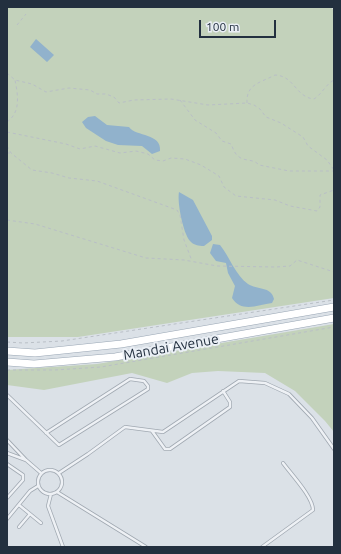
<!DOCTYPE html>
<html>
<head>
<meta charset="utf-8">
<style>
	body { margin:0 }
	#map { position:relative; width:341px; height:554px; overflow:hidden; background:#dbe1e7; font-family:Ubuntu,sans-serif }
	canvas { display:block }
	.frame { position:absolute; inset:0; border:8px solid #23303f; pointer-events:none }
	.scale { position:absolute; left:199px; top:20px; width:77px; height:18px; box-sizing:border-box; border:2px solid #23303f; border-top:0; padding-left:5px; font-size:12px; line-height:14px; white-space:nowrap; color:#23303f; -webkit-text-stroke:3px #eaeff5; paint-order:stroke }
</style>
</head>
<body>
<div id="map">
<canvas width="341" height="554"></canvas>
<div class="frame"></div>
<div class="scale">100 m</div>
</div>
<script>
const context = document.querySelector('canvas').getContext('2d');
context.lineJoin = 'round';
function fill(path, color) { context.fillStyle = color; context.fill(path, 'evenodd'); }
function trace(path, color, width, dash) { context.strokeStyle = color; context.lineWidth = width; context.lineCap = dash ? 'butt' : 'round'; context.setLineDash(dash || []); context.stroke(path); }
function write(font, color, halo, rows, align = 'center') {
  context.font = font + ' Ubuntu,sans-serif'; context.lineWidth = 4; context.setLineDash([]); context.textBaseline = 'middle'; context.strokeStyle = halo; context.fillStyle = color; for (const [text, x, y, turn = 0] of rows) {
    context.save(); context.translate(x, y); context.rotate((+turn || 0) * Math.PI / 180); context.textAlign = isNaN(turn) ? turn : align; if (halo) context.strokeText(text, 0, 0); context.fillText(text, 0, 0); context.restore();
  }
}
fill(new Path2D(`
	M 7,7 L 330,7 L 334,10 L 334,298 L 78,337 L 7,337 Z
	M 334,324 L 334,432 L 325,421 L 295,391 L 265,373 L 218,371 L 192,373 L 167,383 L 132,373 L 44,390 L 7,385 L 7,370 L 97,364 Z`), '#c3d2bb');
fill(new Path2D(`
	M 36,39 L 54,55 L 47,62 L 30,47 Z
	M 95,116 L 107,125 L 129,127 C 136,137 162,133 160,151 L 152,154 L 142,146 L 118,145 L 106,141 L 86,128 L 82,122 L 88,117 Z
	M 179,192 L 193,200 L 212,236 L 212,240 L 204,246 C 199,246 193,245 190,241 C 183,233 177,202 179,192 Z
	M 213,244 L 220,245 C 229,256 236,276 248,284 C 257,290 271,286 274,299 L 272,303 C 258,305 241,313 232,298 L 235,286 L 228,273 L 226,263 L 216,261 L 210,253 Z`), '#91b2cc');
const lane = new Path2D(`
	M 7,395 L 59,445 L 148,389 L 148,386 L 144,381 L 130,379 L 46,433
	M 152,431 L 165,449 L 170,449 L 230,407 L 230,402 L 223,391
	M 7,440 L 26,460
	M 7,453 L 26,460 L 41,473
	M 7,464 L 23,475 L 23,480 L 7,498
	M38 482a12 12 0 1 1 24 0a12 12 0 1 1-24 0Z
	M 59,473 L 88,454 L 125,427 L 163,432 L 239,381 L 265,383 L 289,394 L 312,418 L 334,449
	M 57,492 L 146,547
	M 51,494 L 48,506 L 63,547
	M 19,505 L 41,523
	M 7,519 L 30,491 L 38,486
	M 19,527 L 30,514
	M 262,547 L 313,510 C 313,497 291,474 283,463`);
const primary = new Path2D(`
	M 7,351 L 35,353 L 121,344 L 334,307
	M 7,362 L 34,364 L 115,357 L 334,318`);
trace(lane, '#a0a8b1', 4);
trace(primary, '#99a6b4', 8);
trace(new Path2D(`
	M 17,25 L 26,14
	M 7,73 L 15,80 L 32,84 L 46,92 L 69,88 L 90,90 L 97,94 L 106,94 L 114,97 L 119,103 L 134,100 L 171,99 L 208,105 L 247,103 L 254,105 L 260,109 L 266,117 L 281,123 L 303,137 L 308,146 L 327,160 L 334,170
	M 180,100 L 195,120 L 216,133 L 222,141 L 231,144 C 233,148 234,153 238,156 C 244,162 253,158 259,165 L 289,171 L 334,171
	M 247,103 C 246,84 260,83 275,75 C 295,76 295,97 314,99 C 322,94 326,84 334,80
	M 7,122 C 21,112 18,95 15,80
	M 7,132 L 66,144 L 80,149 L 95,146 L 120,153 L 136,151 L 148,154 L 155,160 L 163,161 L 171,158 L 185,159 L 201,165 L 219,176 L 224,187 L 236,196 L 275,200 L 290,206 L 317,211 L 320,207 L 320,195 L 334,190
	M 7,146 L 11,153 L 32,170 L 52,173 L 69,178 L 97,181 L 177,210 L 180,215 L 184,240 L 192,261
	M 7,153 L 11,153
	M 7,220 L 35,224 L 146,258 L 184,260 L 217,266 L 276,267 L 290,266 L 297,260 L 334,272
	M 7,342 L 23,343 L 62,341 L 334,300
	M 7,370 L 55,370 L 101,367 L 334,327`), '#b9bfc6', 1, [3, 3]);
trace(lane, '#eef1f5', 2.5);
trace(primary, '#fff', 7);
write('14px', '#23303f', '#eaeff5', [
	["Mandai Avenue",171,347,-10]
]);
</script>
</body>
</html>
